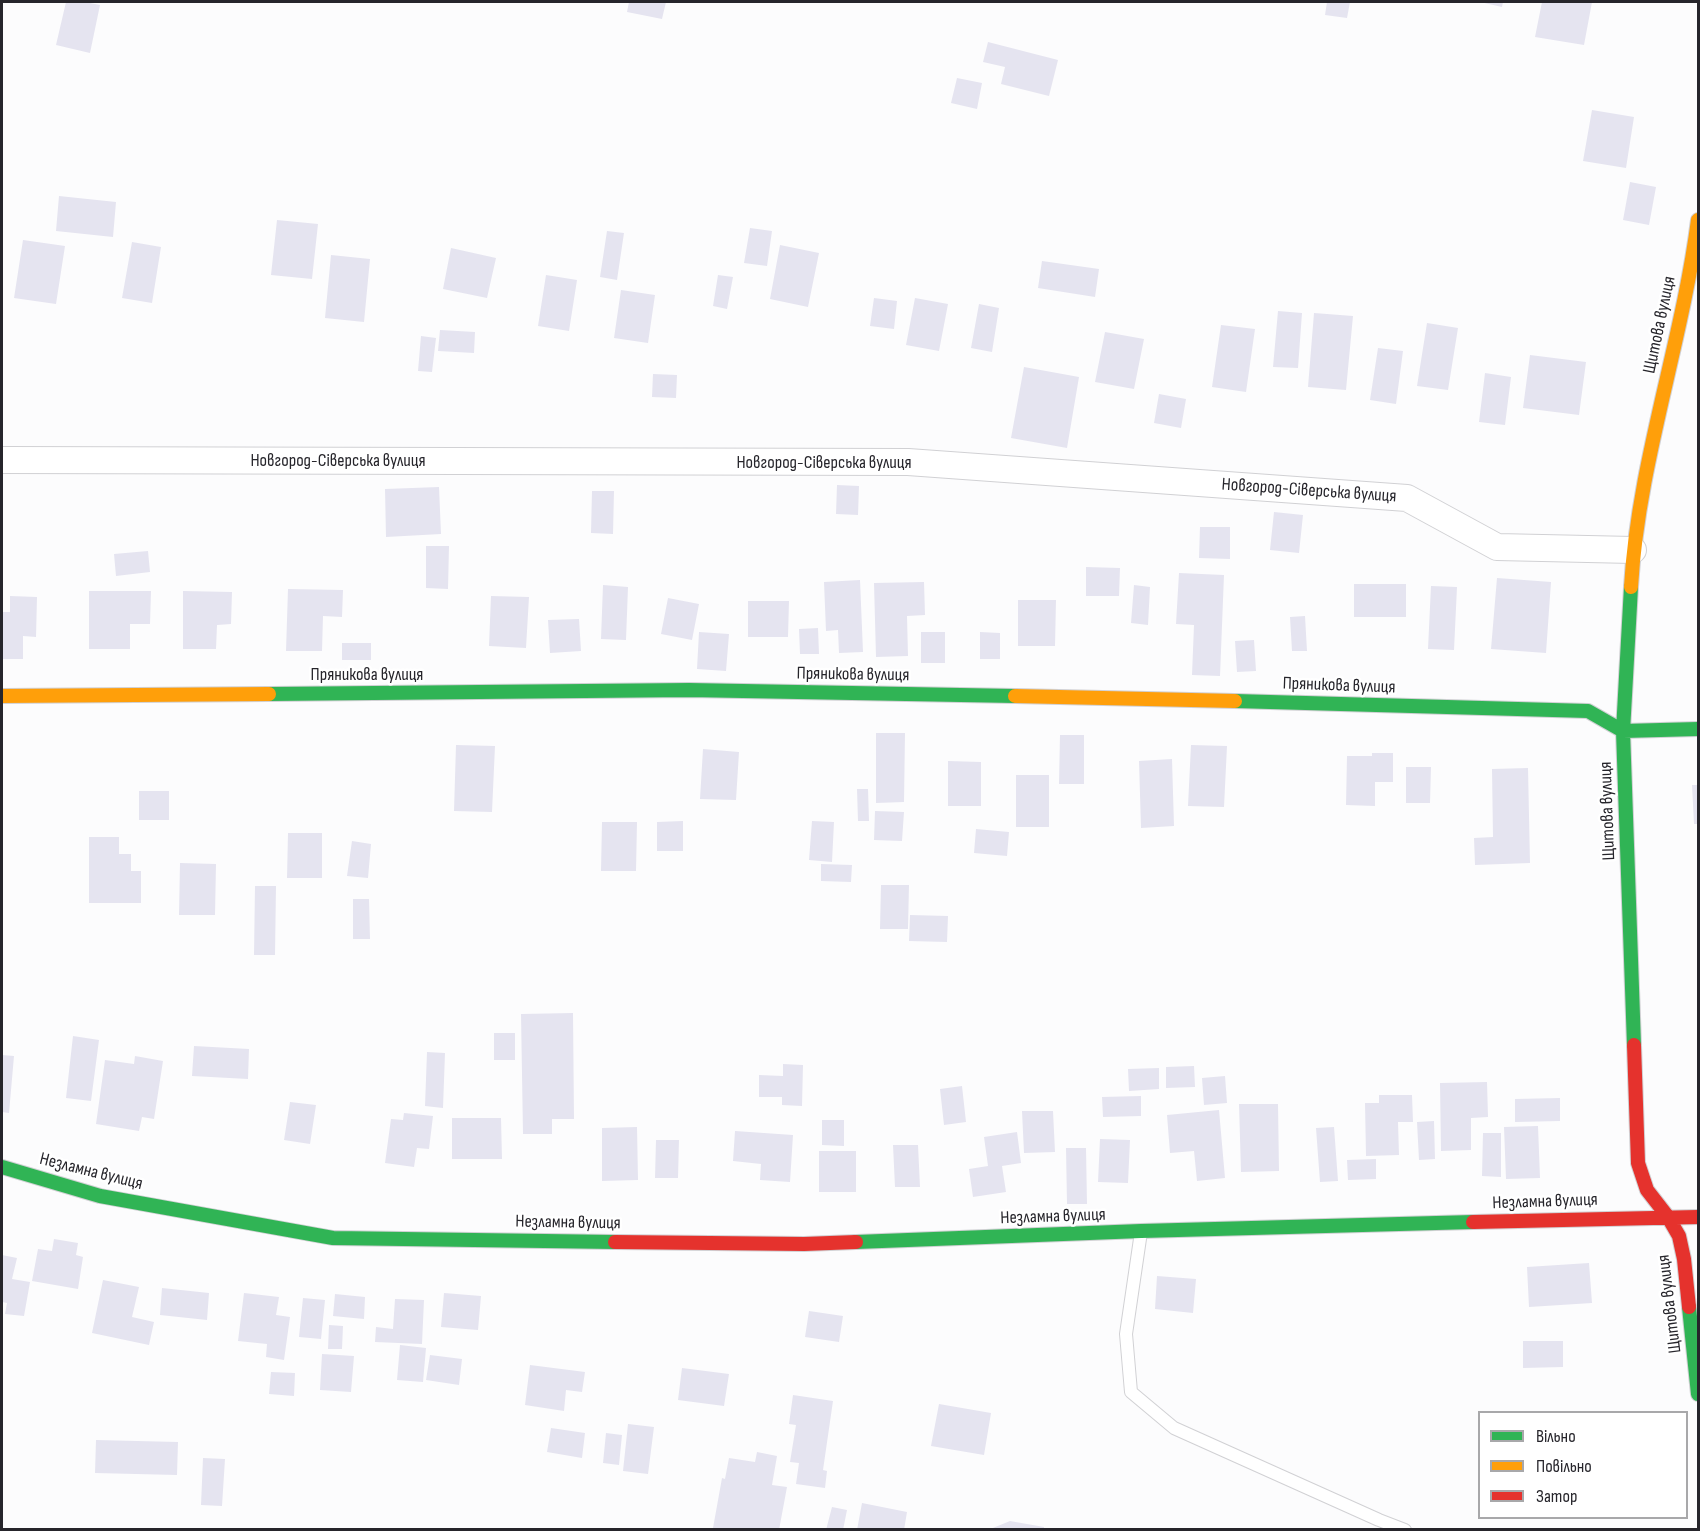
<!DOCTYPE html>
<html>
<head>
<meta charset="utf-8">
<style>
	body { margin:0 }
	#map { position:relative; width:1700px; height:1531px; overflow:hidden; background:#fcfcfd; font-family:"Sofia Sans Condensed",sans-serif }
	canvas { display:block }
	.frame { position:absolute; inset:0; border:3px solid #26252b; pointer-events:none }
	.legend { position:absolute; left:1478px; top:1411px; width:210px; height:108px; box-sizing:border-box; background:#fff; border:2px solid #a8a8aa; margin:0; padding:8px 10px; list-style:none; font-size:18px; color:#26252b }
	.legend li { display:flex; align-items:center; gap:12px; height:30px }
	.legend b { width:30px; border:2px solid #a8a8aa }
</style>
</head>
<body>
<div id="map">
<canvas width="1700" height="1531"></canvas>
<div class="frame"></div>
<ul class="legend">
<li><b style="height:8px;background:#30b455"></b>Вільно</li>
<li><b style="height:8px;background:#ff9f0a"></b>Повільно</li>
<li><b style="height:8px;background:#e5322d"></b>Затор</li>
</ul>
</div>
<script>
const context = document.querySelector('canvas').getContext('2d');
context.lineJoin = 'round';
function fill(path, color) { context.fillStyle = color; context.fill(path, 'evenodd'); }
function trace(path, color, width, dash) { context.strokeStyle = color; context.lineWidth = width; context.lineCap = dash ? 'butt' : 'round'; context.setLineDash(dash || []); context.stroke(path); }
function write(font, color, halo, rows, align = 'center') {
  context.font = font + ' "Sofia Sans Condensed",sans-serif'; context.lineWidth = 5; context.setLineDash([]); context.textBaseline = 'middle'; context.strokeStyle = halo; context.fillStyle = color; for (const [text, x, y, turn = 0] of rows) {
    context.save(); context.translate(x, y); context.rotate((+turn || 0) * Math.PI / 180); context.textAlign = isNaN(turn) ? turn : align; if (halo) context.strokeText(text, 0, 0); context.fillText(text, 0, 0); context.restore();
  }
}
fill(new Path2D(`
	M 66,2 L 85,2 L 100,5 L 90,53 L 56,45 Z
	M 629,2 L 666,2 L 662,19 L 627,12 Z
	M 1327,2 L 1350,2 L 1347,18 L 1325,15 Z
	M 1480,2 L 1503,2 L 1502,7 Z
	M 1542,2 L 1592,2 L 1584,45 L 1535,37 Z
	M 988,42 L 1058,60 L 1049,96 L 1001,84 L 1005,67 L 983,62 Z
	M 957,78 L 982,83 L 977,109 L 951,103 Z
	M 1592,110 L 1634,117 L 1626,168 L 1583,161 Z
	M 1630,182 L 1656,187 L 1649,225 L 1623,220 Z
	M 59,196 L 116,202 L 113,237 L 56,231 Z
	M 277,220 L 318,224 L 312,279 L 271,275 Z
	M 750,228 L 772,231 L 767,266 L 744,263 Z
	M 607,231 L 624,233 L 617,280 L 600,277 Z
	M 23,240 L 65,246 L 56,304 L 14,298 Z
	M 132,242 L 161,247 L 152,303 L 122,298 Z
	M 780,245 L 819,253 L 808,307 L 770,299 Z
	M 451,248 L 496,258 L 487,298 L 443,289 Z
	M 331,255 L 370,259 L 364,322 L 325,318 Z
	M 1042,261 L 1099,269 L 1095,297 L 1038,288 Z
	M 546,275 L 577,280 L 569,331 L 538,326 Z
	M 718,275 L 733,277 L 727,309 L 713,306 Z
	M 621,290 L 655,295 L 648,343 L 614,338 Z
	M 874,298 L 897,301 L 894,329 L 870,326 Z
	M 915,298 L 948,304 L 939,351 L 906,345 Z
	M 979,304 L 999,308 L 992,352 L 971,348 Z
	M 1278,311 L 1302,313 L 1298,368 L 1273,367 Z
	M 1314,313 L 1353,316 L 1346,390 L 1308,387 Z
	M 1427,323 L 1458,328 L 1448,390 L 1417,386 Z
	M 1221,325 L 1255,329 L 1246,392 L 1212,387 Z
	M 440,330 L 475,332 L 474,353 L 438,351 Z
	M 1105,332 L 1144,339 L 1134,389 L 1095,382 Z
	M 421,336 L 436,338 L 432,372 L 418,371 Z
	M 1378,348 L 1403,351 L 1396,404 L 1370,400 Z
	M 1530,355 L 1586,362 L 1579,415 L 1523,408 Z
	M 1024,367 L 1079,377 L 1067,448 L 1011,438 Z
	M 1485,373 L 1511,377 L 1505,425 L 1479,422 Z
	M 653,374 L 677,375 L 676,398 L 652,397 Z
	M 1159,394 L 1186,399 L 1181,428 L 1154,423 Z
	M 837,485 L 859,486 L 858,515 L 836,514 Z
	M 439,487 L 441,534 L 386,537 L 385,489 Z
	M 592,491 L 614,491 L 613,534 L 591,533 Z
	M 1274,512 L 1303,515 L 1299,553 L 1270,550 Z
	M 1200,527 L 1230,527 L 1230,559 L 1199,558 Z
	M 426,546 L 449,546 L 448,589 L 426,588 Z
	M 148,551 L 150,572 L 116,576 L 114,554 Z
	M 1086,567 L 1120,568 L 1119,596 L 1086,596 Z
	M 1179,573 L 1224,575 L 1220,676 L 1192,675 L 1194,625 L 1176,624 Z
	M 1497,578 L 1551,582 L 1546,653 L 1491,649 Z
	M 860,580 L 863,652 L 839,653 L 838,630 L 826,631 L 824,582 Z
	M 924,582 L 925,615 L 907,616 L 908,656 L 876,657 L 874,583 Z
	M 1354,584 L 1406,584 L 1406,617 L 1354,617 Z
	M 603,585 L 628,587 L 626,640 L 601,639 Z
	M 1134,585 L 1150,587 L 1148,625 L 1131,623 Z
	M 1431,586 L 1457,587 L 1454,650 L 1428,649 Z
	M 288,589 L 343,590 L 342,617 L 323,616 L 322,651 L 286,651 Z
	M 89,591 L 151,591 L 150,624 L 130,624 L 130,649 L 89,649 Z
	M 183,591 L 232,592 L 231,624 L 217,625 L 216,649 L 183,649 Z
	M 10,596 L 37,597 L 36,637 L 23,636 L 23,659 L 2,659 L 2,612 L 10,612 Z
	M 491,596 L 529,597 L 526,648 L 489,646 Z
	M 668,598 L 699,604 L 692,640 L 661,634 Z
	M 1018,600 L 1056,600 L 1055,646 L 1018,646 Z
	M 748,601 L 789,601 L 788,637 L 748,637 Z
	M 1305,616 L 1307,651 L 1292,651 L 1290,617 Z
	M 579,619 L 581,651 L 550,653 L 548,620 Z
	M 818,628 L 819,654 L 800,654 L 799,629 Z
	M 699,632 L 729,634 L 726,671 L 697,669 Z
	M 921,632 L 945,632 L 945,663 L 921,663 Z
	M 980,632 L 1000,633 L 1000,659 L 980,659 Z
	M 1254,640 L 1256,671 L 1237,672 L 1235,641 Z
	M 342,643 L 371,643 L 371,660 L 342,660 Z
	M 876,733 L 905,733 L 904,802 L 876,803 Z
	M 1060,735 L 1084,735 L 1084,784 L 1059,784 Z
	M 456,745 L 495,746 L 492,812 L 454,811 Z
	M 1191,745 L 1227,746 L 1224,807 L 1188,806 Z
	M 703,749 L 739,752 L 736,800 L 700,799 Z
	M 1372,753 L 1393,753 L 1393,782 L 1375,782 L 1375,806 L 1346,805 L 1347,756 L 1372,756 Z
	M 1172,759 L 1174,826 L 1141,828 L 1139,761 Z
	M 948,761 L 981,762 L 981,806 L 948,806 Z
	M 1406,767 L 1431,767 L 1430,803 L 1406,803 Z
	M 1528,768 L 1530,863 L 1475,865 L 1474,838 L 1493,837 L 1492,769 Z
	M 1016,775 L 1049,775 L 1049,827 L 1016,827 Z
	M 1692,785 L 1698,785 L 1698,824 L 1694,824 Z
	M 857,789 L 868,789 L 869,821 L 858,821 Z
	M 139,791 L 169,791 L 169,820 L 139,820 Z
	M 875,811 L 904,812 L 902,841 L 874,840 Z
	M 683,821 L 683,851 L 657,851 L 657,822 Z
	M 812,821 L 834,822 L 832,862 L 809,860 Z
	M 602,822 L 637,822 L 636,871 L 601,871 Z
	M 976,829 L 1009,832 L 1007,856 L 974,853 Z
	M 288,833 L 322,833 L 322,878 L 287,878 Z
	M 89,837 L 119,837 L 119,854 L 131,854 L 131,871 L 141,871 L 141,903 L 89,903 Z
	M 352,841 L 371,844 L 368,878 L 347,876 Z
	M 180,863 L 216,864 L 215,915 L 179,915 Z
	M 821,864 L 852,865 L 851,882 L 821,881 Z
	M 881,885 L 909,885 L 908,929 L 880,929 Z
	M 255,886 L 276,886 L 275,955 L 254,955 Z
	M 353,899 L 369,899 L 370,939 L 353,939 Z
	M 910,915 L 948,916 L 947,942 L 909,941 Z
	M 573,1013 L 574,1119 L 552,1119 L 552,1134 L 523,1134 L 521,1014 Z
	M 494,1033 L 515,1033 L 515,1060 L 494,1060 Z
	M 73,1036 L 99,1040 L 91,1101 L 66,1098 Z
	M 194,1046 L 249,1049 L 248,1079 L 192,1076 Z
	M 427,1052 L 445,1053 L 443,1108 L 425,1106 Z
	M 2,1055 L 14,1056 L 9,1113 L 2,1112 Z
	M 135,1056 L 163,1061 L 154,1119 L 142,1117 L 139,1131 L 96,1124 L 105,1060 L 134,1064 Z
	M 783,1064 L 803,1065 L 802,1106 L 782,1105 L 782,1097 L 759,1097 L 759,1075 L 783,1076 Z
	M 1194,1066 L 1195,1087 L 1166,1088 L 1166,1067 Z
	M 1159,1068 L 1159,1089 L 1129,1091 L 1128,1069 Z
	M 1225,1076 L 1227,1103 L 1204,1105 L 1202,1078 Z
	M 1487,1082 L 1488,1117 L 1471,1118 L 1471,1150 L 1441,1151 L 1440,1083 Z
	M 962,1086 L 966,1122 L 944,1125 L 940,1089 Z
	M 1379,1095 L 1412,1095 L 1413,1122 L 1398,1122 L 1399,1155 L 1366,1156 L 1365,1103 L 1379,1103 Z
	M 1141,1096 L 1141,1116 L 1103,1117 L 1102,1097 Z
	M 1560,1098 L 1560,1121 L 1515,1122 L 1515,1099 Z
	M 290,1102 L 316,1105 L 310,1144 L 284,1140 Z
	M 1239,1104 L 1278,1104 L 1279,1171 L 1241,1172 Z
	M 1219,1110 L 1225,1178 L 1197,1181 L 1194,1151 L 1170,1153 L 1167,1115 Z
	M 1022,1111 L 1053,1111 L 1055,1152 L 1024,1153 Z
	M 404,1113 L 433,1116 L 429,1149 L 417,1148 L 414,1167 L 385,1163 L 391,1119 L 403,1120 Z
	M 452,1118 L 501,1118 L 502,1159 L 452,1159 Z
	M 822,1120 L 844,1120 L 844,1146 L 822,1145 Z
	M 1434,1121 L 1435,1159 L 1419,1160 L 1417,1122 Z
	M 1538,1126 L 1540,1178 L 1506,1179 L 1504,1127 Z
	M 637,1127 L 638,1180 L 602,1181 L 602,1128 Z
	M 1334,1127 L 1338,1181 L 1320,1182 L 1316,1128 Z
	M 735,1131 L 793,1135 L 790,1182 L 760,1180 L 761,1164 L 733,1161 Z
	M 1017,1132 L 1021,1163 L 1002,1166 L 1006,1192 L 973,1197 L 969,1169 L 988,1166 L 984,1137 Z
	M 1483,1133 L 1501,1133 L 1501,1177 L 1482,1176 Z
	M 1100,1139 L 1130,1140 L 1128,1183 L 1098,1182 Z
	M 656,1140 L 679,1140 L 678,1178 L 655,1178 Z
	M 893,1145 L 918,1145 L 920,1187 L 895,1187 Z
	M 1066,1148 L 1086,1148 L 1087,1204 L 1067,1204 Z
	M 819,1151 L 856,1151 L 856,1192 L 819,1192 Z
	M 1376,1159 L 1376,1179 L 1348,1180 L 1347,1160 Z
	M 54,1239 L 78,1243 L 76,1255 L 83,1257 L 78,1289 L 32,1281 L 38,1249 L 52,1251 Z
	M 2,1255 L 17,1258 L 12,1279 L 30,1282 L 24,1316 L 5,1314 L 7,1303 L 2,1302 Z
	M 1589,1263 L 1592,1303 L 1529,1307 L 1527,1267 Z
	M 1157,1276 L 1196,1279 L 1193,1313 L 1155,1309 Z
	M 103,1280 L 139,1287 L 132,1317 L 154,1322 L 149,1345 L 92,1333 Z
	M 162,1288 L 209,1293 L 207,1320 L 160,1315 Z
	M 244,1293 L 279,1297 L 276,1315 L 290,1317 L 284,1360 L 266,1357 L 267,1344 L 238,1341 Z
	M 444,1293 L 481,1296 L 478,1330 L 441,1327 Z
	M 335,1294 L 365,1297 L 364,1319 L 333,1316 Z
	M 303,1298 L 325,1300 L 321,1339 L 299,1337 Z
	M 395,1299 L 424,1300 L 422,1344 L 375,1342 L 376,1327 L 393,1329 Z
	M 809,1311 L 843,1316 L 839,1342 L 805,1337 Z
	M 329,1325 L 343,1326 L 342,1349 L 328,1349 Z
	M 1523,1341 L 1563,1341 L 1563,1367 L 1523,1368 Z
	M 400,1345 L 426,1348 L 423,1382 L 397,1380 Z
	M 322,1354 L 354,1356 L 351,1392 L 320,1390 Z
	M 430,1355 L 462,1359 L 459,1385 L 426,1380 Z
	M 530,1365 L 585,1372 L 582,1392 L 566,1390 L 564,1411 L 525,1405 Z
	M 682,1368 L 729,1374 L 724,1406 L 678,1400 Z
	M 271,1372 L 295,1373 L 294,1396 L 269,1394 Z
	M 793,1395 L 833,1401 L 823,1470 L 827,1471 L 825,1488 L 796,1484 L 799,1463 L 790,1462 L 796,1425 L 789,1424 Z
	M 939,1404 L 991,1413 L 984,1455 L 931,1446 Z
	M 628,1424 L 654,1427 L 648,1474 L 623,1471 Z
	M 551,1428 L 585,1433 L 582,1458 L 547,1452 Z
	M 606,1433 L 622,1435 L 619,1465 L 603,1463 Z
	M 96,1440 L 178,1442 L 177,1475 L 95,1473 Z
	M 757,1452 L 777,1456 L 772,1485 L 787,1487 L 779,1530 L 713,1528 L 722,1478 L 725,1479 L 729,1458 L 755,1462 Z
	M 203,1458 L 225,1459 L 222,1506 L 201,1505 Z
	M 862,1503 L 907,1512 L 904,1530 L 857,1530 Z
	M 832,1507 L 847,1510 L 843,1530 L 826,1530 Z
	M 1010,1521 L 1044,1527 L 1044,1530 L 988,1530 Z`), '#e5e4f0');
const lane = new Path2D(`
	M 1141,1232 L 1126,1334 L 1131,1392 L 1174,1428 L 1379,1520 L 1405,1530`);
const street = new Path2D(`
	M 2,460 L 908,462 L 1407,498 L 1497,547 L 1633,550`);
const fast = new Path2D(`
	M 1631,587 L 1623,731 L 1634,1045
	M 269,694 L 689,690 L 1015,696
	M 1235,701 L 1588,711 L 1623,731 L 1698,729
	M 2,1167 L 100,1196 L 333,1238 L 615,1242
	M 856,1242 L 1141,1231 L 1473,1222
	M 1689,1307 L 1698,1394`);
const slow = new Path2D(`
	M 1631,587 C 1638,463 1682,344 1698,220
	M 2,696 L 269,694
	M 1015,696 L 1235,701`);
const jam = new Path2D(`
	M 1634,1045 L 1638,1163 L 1647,1190 L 1668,1217 L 1679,1236 L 1684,1259 L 1689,1307
	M 1473,1222 L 1698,1217
	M 615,1242 L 804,1244 L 856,1242`);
trace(lane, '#d1d1d4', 14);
trace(street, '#d1d1d4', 28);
trace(fast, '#d1d1d4', 16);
trace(slow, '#d1d1d4', 16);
trace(jam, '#d1d1d4', 16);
trace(lane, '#fff', 12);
trace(street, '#fff', 26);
trace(fast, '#30b455', 14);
trace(slow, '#ff9f0a', 14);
trace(jam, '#e5322d', 14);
write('18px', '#26252b', '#fff', [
	["Щитова вулиця",1660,325,-78],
	["Новгород-Сіверська вулиця",338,461],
	["Новгород-Сіверська вулиця",824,463],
	["Новгород-Сіверська вулиця",1309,491,4],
	["Пряникова вулиця",367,675],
	["Пряникова вулиця",853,675,1],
	["Пряникова вулиця",1339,686,2],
	["Щитова вулиця",1608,811,-92],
	["Незламна вулиця",91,1172,14],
	["Незламна вулиця",1545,1202,-2],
	["Незламна вулиця",1053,1217,-2],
	["Незламна вулиця",568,1223,1],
	["Щитова вулиця",1670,1304,-97]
]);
</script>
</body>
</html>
